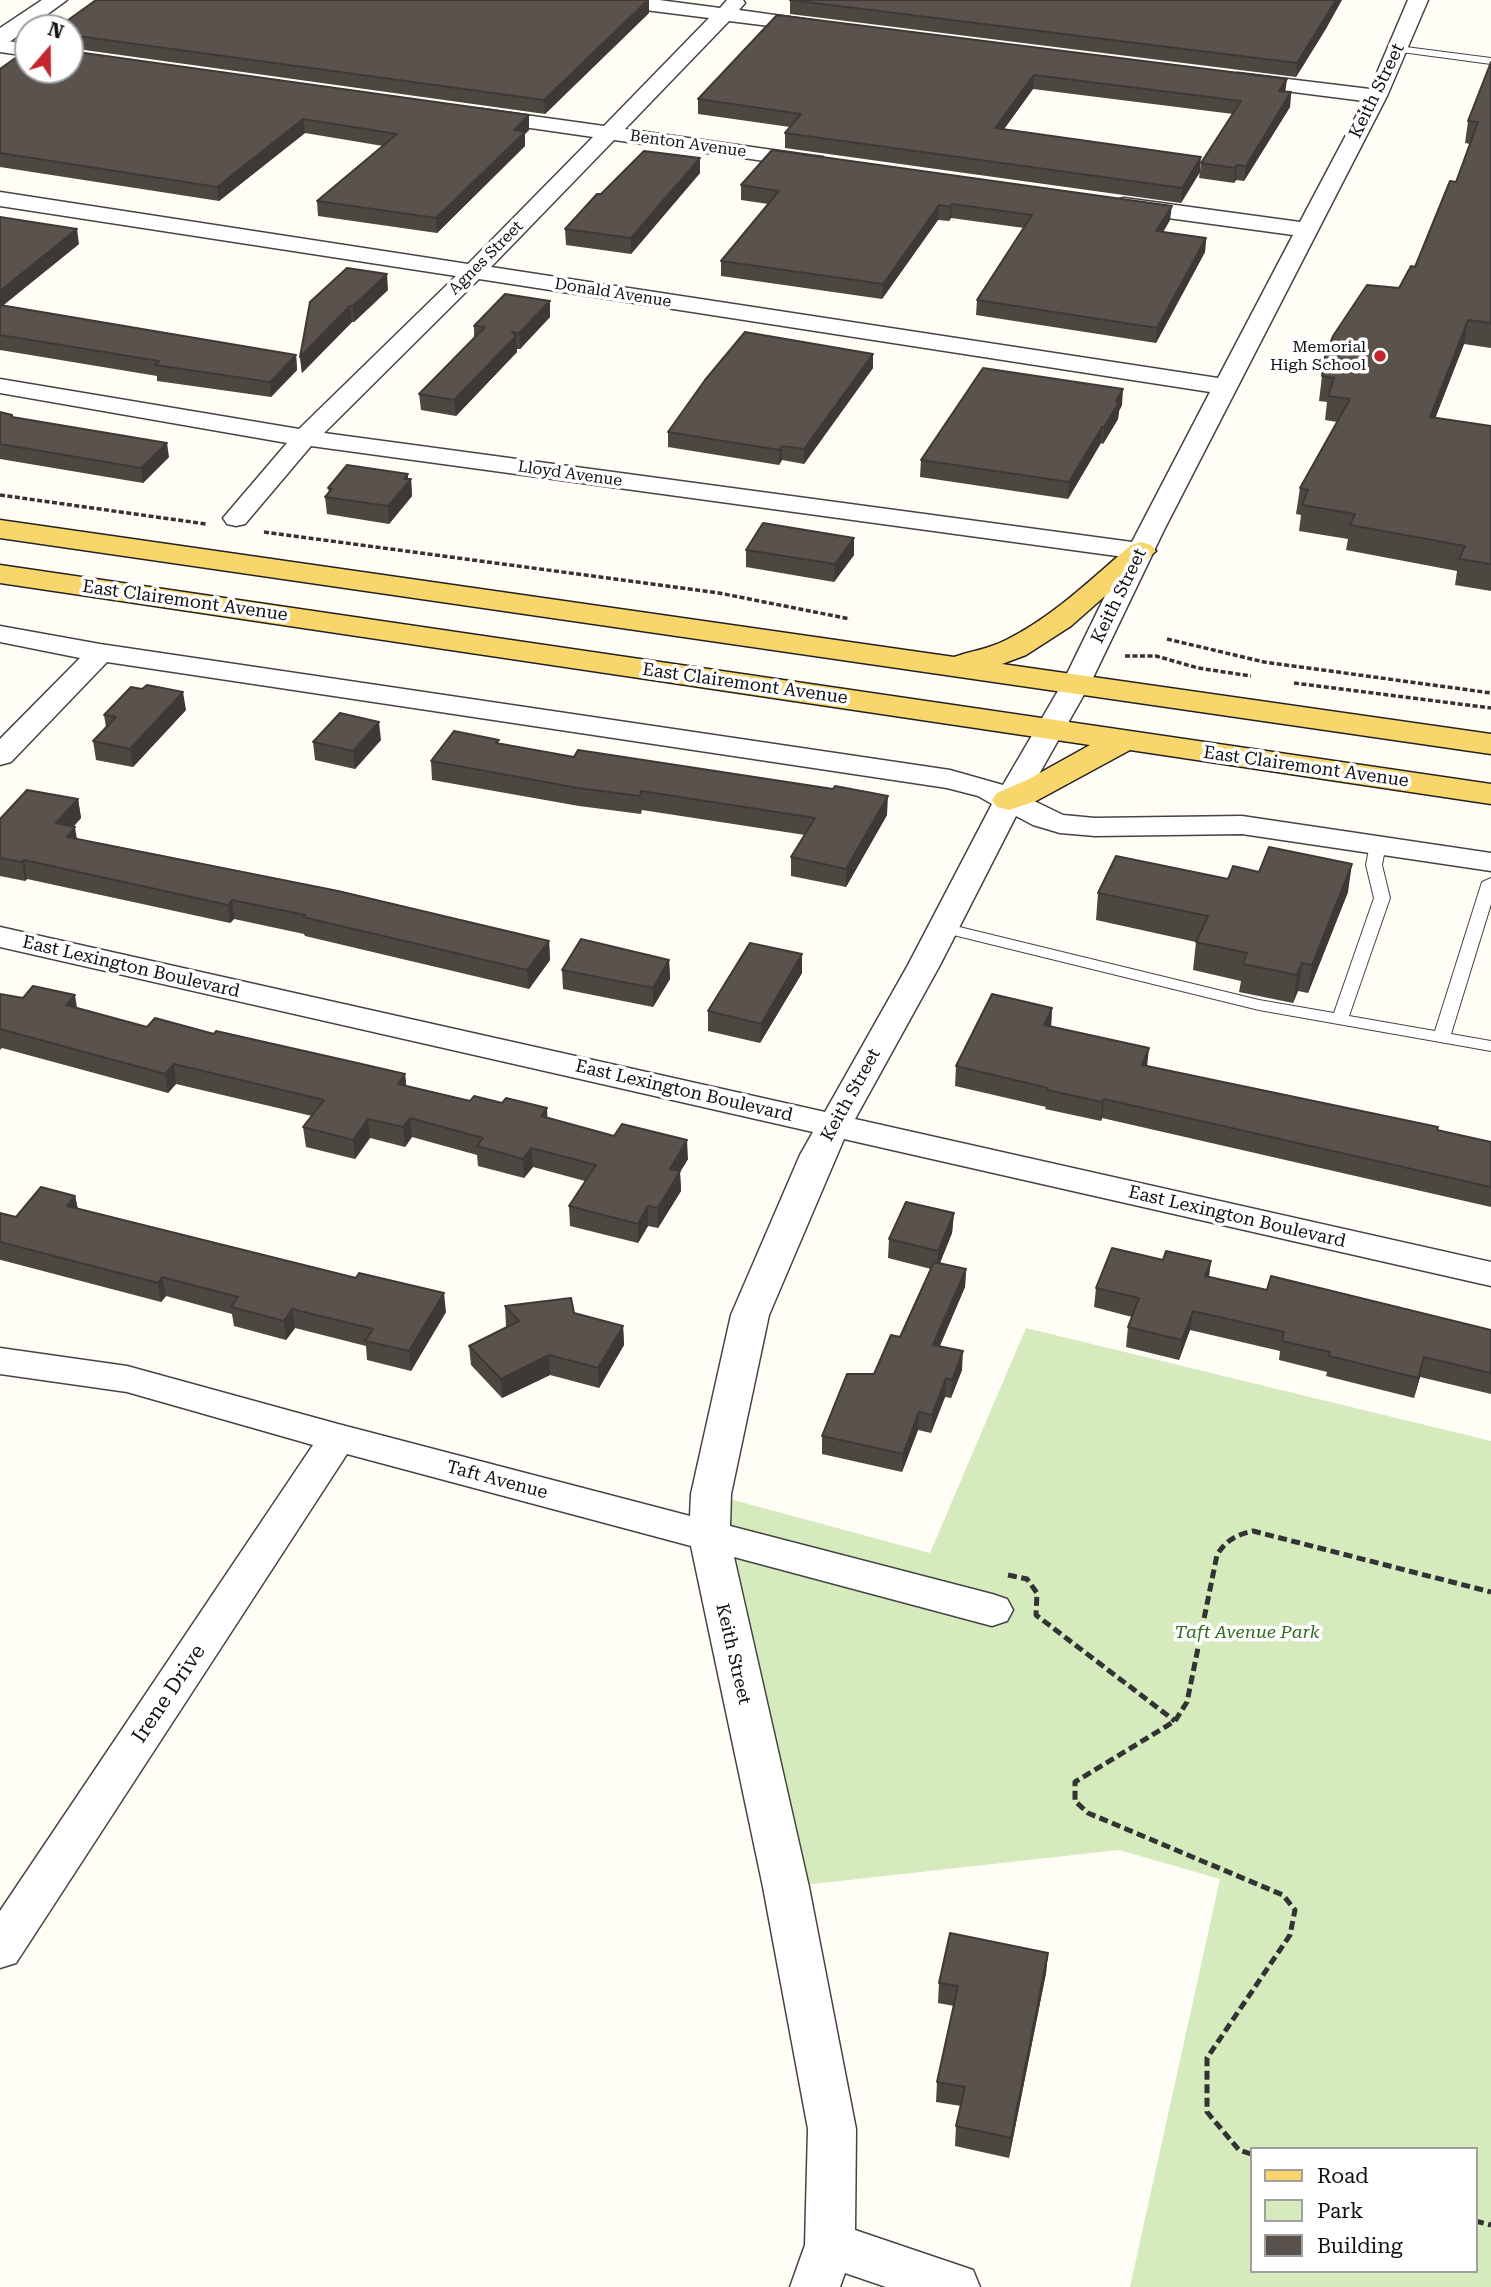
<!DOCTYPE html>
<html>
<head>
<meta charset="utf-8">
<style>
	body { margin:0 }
	#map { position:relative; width:1491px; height:2287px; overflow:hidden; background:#fffdf5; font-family:"Roboto Serif",serif }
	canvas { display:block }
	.legend { position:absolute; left:1250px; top:2147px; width:228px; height:126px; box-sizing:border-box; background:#fff; border:2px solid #a0a0a0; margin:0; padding:9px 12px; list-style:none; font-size:21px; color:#111 }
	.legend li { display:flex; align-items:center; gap:14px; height:35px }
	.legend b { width:35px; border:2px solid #a0a0a0 }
	.north { position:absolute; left:14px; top:14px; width:70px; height:70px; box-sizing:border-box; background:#fff; border:2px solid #a0a0a0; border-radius:50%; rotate:20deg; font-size:19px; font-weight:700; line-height:28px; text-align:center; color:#111 }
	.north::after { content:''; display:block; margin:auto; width:24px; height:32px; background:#c4262e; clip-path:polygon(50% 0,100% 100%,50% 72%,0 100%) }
</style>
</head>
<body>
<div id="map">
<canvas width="1491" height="2287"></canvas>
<ul class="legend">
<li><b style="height:9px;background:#f9d66b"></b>Road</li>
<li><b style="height:19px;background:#d5ebbd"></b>Park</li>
<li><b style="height:19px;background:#5a524d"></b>Building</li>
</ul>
<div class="north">N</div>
</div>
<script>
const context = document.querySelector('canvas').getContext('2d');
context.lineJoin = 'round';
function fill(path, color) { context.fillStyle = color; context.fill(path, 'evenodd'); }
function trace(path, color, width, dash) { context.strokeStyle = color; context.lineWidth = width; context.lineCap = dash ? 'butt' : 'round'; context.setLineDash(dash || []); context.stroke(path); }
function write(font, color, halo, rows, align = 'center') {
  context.font = font + ' "Roboto Serif",serif'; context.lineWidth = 7; context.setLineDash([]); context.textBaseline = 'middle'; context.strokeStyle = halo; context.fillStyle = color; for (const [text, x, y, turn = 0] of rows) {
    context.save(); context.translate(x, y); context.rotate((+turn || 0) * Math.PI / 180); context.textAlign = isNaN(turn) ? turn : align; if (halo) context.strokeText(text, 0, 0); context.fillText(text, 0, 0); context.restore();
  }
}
fill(new Path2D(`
	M 1026,1328 L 1491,1441 L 1491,2287 L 1130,2287 L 1220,1879 L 1119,1850 L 786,1887 L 711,1494 L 930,1553 ZM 1251,2149 L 1475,2149 L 1475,2271 L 1251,2271 Z`), '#d5ebbd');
const service = new Path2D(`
	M 1398,46 L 1491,58 L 1491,64 L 1394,51 L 1393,49 Z
	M 1378,839 L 1386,844 L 1382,865 L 1390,898 L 1349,1016 L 1435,1031 L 1482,882 L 1491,878 L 1491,904 L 1451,1034 L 1491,1041 L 1491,1051 L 1259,1010 L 937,931 L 935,928 L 943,923 L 1259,1000 L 1334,1013 L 1374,898 L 1366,865 L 1370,844 Z`);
const minor = new Path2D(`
	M 603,0 L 659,0 L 720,8 L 727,0 L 743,0 L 745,3 L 739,10 L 825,22 L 828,26 L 825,30 L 818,32 L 729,21 L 625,129 L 815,156 L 823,157 L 826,162 L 823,167 L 815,168 L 614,140 L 491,267 L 1218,378 L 1293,235 L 1124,212 L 1116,210 L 1113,205 L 1116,200 L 1124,198 L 1300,222 L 1364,101 L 1238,85 L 1231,83 L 1228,79 L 1231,75 L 1238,73 L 1370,89 L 1408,0 L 1428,0 L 1387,96 L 1164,530 L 1090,684 L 1026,797 L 1063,815 L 1095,818 L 1242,816 L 1491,853 L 1491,871 L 1242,834 L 1095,836 L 1060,833 L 1033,825 L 1016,816 L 940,965 L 855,1119 L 1491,1262 L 1491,1286 L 844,1139 L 769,1315 L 731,1494 L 730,1526 L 992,1594 L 1007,1599 L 1013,1610 L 1007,1621 L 992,1626 L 734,1557 L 809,1887 L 856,2129 L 855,2230 L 973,2270 L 980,2287 L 886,2287 L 845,2273 L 840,2287 L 790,2287 L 805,2245 L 808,2129 L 763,1887 L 691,1546 L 347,1454 L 16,1963 L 0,1968 L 0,1911 L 313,1445 L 127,1392 L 0,1374 L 0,1348 L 127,1366 L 338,1424 L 690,1516 L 691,1494 L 731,1315 L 800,1155 L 813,1132 L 0,947 L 0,927 L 825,1112 L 908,965 L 992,804 L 978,796 L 947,788 L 107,662 L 11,762 L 0,765 L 0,739 L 80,658 L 0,642 L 0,626 L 100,644 L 950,770 L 1003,785 L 1062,684 L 1124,557 L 311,446 L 245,524 L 236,526 L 227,524 L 223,518 L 287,443 L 0,393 L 0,379 L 299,429 L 456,276 L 0,206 L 0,192 L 468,264 L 593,137 L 482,121 L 475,119 L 471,115 L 475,111 L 482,109 L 604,126 L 709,18 L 613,6 ZM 479,279 L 1210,392 L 1132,542 L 324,433 Z
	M 0,40 L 28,44 L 28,56 L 0,52 Z`);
const tertiary = new Path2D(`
	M 42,0 L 67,0 L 8,43 L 0,45 L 0,28 Z`);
const primary = new Path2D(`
	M 0,520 L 954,657 C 971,651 989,649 1006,640 C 1053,617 1091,579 1131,545 L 1141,542 L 1151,545 L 1156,551 L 1071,626 L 1026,655 L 1002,664 L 1491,734 L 1491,754 L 0,538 Z
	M 0,565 L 1491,784 L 1491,804 L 1130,750 L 1036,801 L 1009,810 L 997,807 L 992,800 L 997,793 L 1027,780 L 1090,745 L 0,583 Z`);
trace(service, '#444', 2);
trace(minor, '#444', 3);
trace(tertiary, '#444', 3);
trace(primary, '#222', 3);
trace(new Path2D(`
	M 0,495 L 206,524
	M 264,532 L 719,593 L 850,619
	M 1167,639 L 1264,662 L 1491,693
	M 1125,656 L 1156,656 L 1198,668 L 1251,676
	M 1294,683 L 1491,708`), '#333', 3.5, [5, 2.5]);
trace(new Path2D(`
	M 1008,1575 L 1027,1579 L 1037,1593 L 1036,1615 L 1175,1721
	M 1251,2154 L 1239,2150 L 1207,2112 L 1207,2058 L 1290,1935 L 1295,1910 L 1283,1895 L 1088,1813 L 1075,1801 L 1075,1782 L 1175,1721 L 1187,1702 L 1217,1555 C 1226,1540 1236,1535 1253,1531 L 1491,1592
	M 1475,2221 L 1491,2225`), '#333', 5, [9, 4.5]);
fill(service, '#fff');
fill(minor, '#fff');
fill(tertiary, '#fff');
fill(primary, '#f9d66b');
fill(new Path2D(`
	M 790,0 L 1327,27 L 1296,77 L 790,14 Z
	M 649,13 L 545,114 L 70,48 L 70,28 Z
	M 777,15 L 1291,92 L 1290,107 L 1244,181 L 1236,180 L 1234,183 L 1199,178 L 1201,163 L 1233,114 L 1033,89 L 1004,129 L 1200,172 L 1181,203 L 785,148 L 785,133 L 790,127 L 698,114 L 698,99 Z
	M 1491,62 L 1491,348 L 1464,344 L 1435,418 L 1491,426 L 1491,591 L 1455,585 L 1457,571 L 1346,550 L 1348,539 L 1299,531 L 1301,515 L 1296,514 L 1300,488 L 1337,422 L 1325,420 L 1327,402 L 1319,401 L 1324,359 L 1399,288 L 1415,267 L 1456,182 L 1470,144 L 1465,143 L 1468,121 Z
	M 0,69 L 529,130 L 525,134 L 525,146 L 437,233 L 318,216 L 317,201 L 383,146 L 305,133 L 219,201 L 0,167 Z
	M 700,158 L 700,173 L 631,254 L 566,245 L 565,229 L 601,194 Z
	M 741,185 L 1170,220 L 1163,232 L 1206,238 L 1205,252 L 1156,343 L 976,315 L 977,300 L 1024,228 L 951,218 L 949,221 L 938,220 L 882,299 L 721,276 L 721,261 L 768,204 L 741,200 Z
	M 0,217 L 79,244 L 3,305 L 296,355 L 297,370 L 271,397 L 157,381 L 157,376 L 0,350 Z
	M 388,290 L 354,322 L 352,322 L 302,373 L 300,357 L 310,302 Z
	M 550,317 L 520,349 L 517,349 L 517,352 L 456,416 L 421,410 L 419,394 L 474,339 L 474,326 Z
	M 873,354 L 873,368 L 804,464 L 782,460 L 779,465 L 668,447 L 668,432 Z
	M 1122,405 L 1119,411 L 1118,419 L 1103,444 L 1101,443 L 1068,499 L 920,477 L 921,460 Z
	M 0,412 L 12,417 L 169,457 L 143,483 L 0,459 Z
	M 408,479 L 411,479 L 412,496 L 389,524 L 327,514 L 325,497 L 329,493 L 328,488 Z
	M 854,538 L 854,555 L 834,582 L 746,567 L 746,550 Z
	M 186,710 L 133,767 L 96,760 L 93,741 L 106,727 L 104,715 Z
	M 381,740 L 355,769 L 315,760 L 313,742 Z
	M 499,743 L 887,815 L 846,887 L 791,876 L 791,857 L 805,835 L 642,810 L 641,814 L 579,806 L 432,780 L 431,761 Z
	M 78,799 L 81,818 L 73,827 L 77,839 L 549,941 L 550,960 L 529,989 L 305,936 L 304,934 L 234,919 L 230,923 L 27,879 L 25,881 L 0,876 L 0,819 Z
	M 1228,879 L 1348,892 L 1308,993 L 1298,991 L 1293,1003 L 1239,992 L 1241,981 L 1193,970 L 1196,942 L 1096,920 L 1098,893 Z
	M 802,954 L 802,973 L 760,1043 L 708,1031 L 708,1011 Z
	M 669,960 L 670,979 L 653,1007 L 563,989 L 562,970 Z
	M 0,994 L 77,1008 L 147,1027 L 214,1034 L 405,1074 L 406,1086 L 547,1118 L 688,1159 L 680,1172 L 681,1191 L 658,1228 L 648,1226 L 638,1243 L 570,1226 L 569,1206 L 585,1181 L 533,1167 L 524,1178 L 478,1166 L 477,1155 L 412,1137 L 405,1147 L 370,1138 L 355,1159 L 306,1147 L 303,1127 L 312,1116 L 176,1084 L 168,1093 L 2,1048 L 0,1050 Z
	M 1052,1008 L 1051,1027 L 1147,1066 L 1491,1142 L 1491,1207 L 1102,1118 L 1101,1121 L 1045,1109 L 1046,1107 L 955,1086 L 956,1066 Z
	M 75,1196 L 78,1209 L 446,1312 L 411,1371 L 367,1360 L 366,1346 L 295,1328 L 286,1340 L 234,1326 L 232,1314 L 166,1296 L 161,1302 L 1,1260 L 0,1260 L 0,1213 L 16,1217 Z
	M 954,1213 L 952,1233 L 940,1263 L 966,1269 L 965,1287 L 940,1346 L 962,1370 L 951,1398 L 945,1397 L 931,1433 L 918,1430 L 902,1472 L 822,1454 L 822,1436 L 874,1374 L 900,1337 L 931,1269 L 888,1258 L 889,1239 Z
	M 1211,1261 L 1209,1277 L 1267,1290 L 1491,1330 L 1491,1394 L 1420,1377 L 1414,1398 L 1326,1376 L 1327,1372 L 1279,1360 L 1280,1351 L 1190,1330 L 1179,1360 L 1126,1347 L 1128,1327 L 1132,1317 L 1094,1307 L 1096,1288 Z
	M 505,1306 L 574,1313 L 623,1326 L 624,1345 L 599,1388 L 550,1375 L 502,1398 L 471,1365 L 469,1346 L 507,1327 L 506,1326 Z
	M 1048,1953 L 1046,1973 L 1009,2158 L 955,2146 L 956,2126 L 961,2106 L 936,2102 L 937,2082 L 954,2006 L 938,2003 L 939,1983 Z`), '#4d4742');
fill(new Path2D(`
	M 649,0 L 649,13 L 545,114 L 544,100 Z
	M 1336,0 L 1342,0 L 1327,27 L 1296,77 L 1297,63 Z
	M 1034,75 L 1033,89 L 994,143 L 995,128 Z
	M 1287,79 L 1285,94 L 1279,91 Z
	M 1291,92 L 1290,107 L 1244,181 L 1246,166 Z
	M 529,115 L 529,130 L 525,134 L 525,146 L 437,233 L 436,218 L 514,130 Z
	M 303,119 L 305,133 L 219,201 L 217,187 Z
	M 1201,157 L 1200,172 L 1181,203 L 1182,188 Z
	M 700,158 L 700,173 L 631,254 L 631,238 Z
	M 1237,165 L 1236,180 L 1234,183 L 1235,168 Z
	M 952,204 L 951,218 L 949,221 L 950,207 Z
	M 939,205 L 938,220 L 882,299 L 883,284 Z
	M 1172,206 L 1170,220 L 1155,246 L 1156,231 Z
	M 77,229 L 79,244 L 0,308 L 0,291 Z
	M 1206,238 L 1205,252 L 1156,343 L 1157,328 Z
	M 387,274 L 388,290 L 354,322 L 353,306 Z
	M 550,301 L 550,317 L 520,349 L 519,333 Z
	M 350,306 L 352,322 L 302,373 L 300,357 Z
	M 1468,320 L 1464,344 L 1426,442 L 1430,417 Z
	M 516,336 L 517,352 L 456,416 L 454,400 Z
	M 873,354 L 873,368 L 804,464 L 804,449 Z
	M 296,355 L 297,370 L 271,397 L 270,382 Z
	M 1123,389 L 1122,405 L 1119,411 L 1118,419 L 1103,444 L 1104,427 L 1116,401 Z
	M 1102,427 L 1101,443 L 1068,499 L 1069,482 Z
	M 167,443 L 169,457 L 143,483 L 141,468 Z
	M 782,446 L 782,460 L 779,465 L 779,450 Z
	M 408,474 L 408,482 L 411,479 L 412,496 L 389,524 L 388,506 L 404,479 Z
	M 854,538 L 854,555 L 834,582 L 835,564 Z
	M 183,692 L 186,710 L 133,767 L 130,749 Z
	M 379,722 L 381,740 L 355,769 L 353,751 Z
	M 888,796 L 887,815 L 846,887 L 846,869 Z
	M 78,799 L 81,818 L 60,842 L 56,823 Z
	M 75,827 L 78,846 L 67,837 Z
	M 24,860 L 27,879 L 25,881 L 22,862 Z
	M 1352,864 L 1348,892 L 1308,993 L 1312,965 Z
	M 232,900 L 234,919 L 230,923 L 228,905 Z
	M 549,941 L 550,960 L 529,989 L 527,970 Z
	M 802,954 L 802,973 L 760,1043 L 761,1024 Z
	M 669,960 L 670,979 L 653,1007 L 653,988 Z
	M 1302,963 L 1298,991 L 1293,1003 L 1297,975 Z
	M 75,995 L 78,1014 L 66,1005 Z
	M 1052,1008 L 1051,1027 L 1044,1025 Z
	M 1149,1048 L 1147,1067 L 1142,1065 Z
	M 174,1064 L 176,1084 L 168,1093 L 165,1074 Z
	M 405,1074 L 407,1093 L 398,1084 Z
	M 1104,1099 L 1102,1118 L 1101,1121 L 1102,1102 Z
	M 547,1108 L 548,1127 L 541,1116 Z
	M 410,1118 L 412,1137 L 405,1147 L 403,1127 Z
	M 368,1119 L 370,1138 L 355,1159 L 353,1140 Z
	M 687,1140 L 688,1159 L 680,1172 L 681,1191 L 658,1228 L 658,1208 L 670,1169 Z
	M 531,1148 L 533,1167 L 524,1178 L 523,1159 Z
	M 75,1196 L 79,1215 L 67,1206 Z
	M 648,1206 L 648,1226 L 638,1243 L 638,1224 Z
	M 954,1213 L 952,1233 L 937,1270 L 938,1251 Z
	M 1211,1261 L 1208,1281 L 1205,1276 Z
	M 966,1269 L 965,1287 L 932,1363 L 933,1345 Z
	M 162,1277 L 166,1296 L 161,1302 L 158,1283 Z
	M 444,1293 L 446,1312 L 411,1371 L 409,1351 Z
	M 292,1309 L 295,1328 L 286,1340 L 284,1321 Z
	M 1193,1311 L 1190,1330 L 1179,1360 L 1182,1340 Z
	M 623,1326 L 624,1345 L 599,1388 L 598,1368 Z
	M 963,1351 L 962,1370 L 951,1398 L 952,1380 Z
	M 549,1355 L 550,1375 L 502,1398 L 501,1379 Z
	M 1424,1357 L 1420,1377 L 1414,1398 L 1418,1378 Z
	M 946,1378 L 945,1397 L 931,1433 L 932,1415 Z
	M 919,1412 L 918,1430 L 902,1472 L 903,1454 Z
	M 1048,1953 L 1046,1973 L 1009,2158 L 1011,2138 Z`), '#3f3936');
const building = new Path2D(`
	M 96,0 L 648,0 L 544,100 L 70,35 L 70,28 L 57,28 Z
	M 790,0 L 1336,0 L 1297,63 Z
	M 777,15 L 1287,79 L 1279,91 L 1291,92 L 1246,166 L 1237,165 L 1235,168 L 1201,163 L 1241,101 L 1034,75 L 995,128 L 1201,157 L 1182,188 L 785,133 L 801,114 L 698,99 Z
	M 28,49 L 28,70 L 70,70 L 70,51 L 529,115 L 514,130 L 525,132 L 436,218 L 317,201 L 397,134 L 303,119 L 217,187 L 0,153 L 0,69 Z
	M 1491,62 L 1491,323 L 1468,320 L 1430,417 L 1491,426 L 1491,564 L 1459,559 L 1465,546 L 1350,525 L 1355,514 L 1302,505 L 1308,490 L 1300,488 L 1350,399 L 1328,396 L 1334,378 L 1322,376 L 1324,359 L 1333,336 L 1367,285 L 1399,288 L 1411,266 L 1415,267 L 1450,181 L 1456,182 L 1478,122 L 1468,121 Z
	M 772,150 L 1172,206 L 1156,231 L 1206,238 L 1157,328 L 977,300 L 1032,215 L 952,204 L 950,207 L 939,205 L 883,284 L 721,261 L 779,191 L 741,185 Z
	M 644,151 L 700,158 L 631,238 L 565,229 L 597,194 L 601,194 Z
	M 0,217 L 77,229 L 0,291 Z
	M 347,268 L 387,274 L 353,306 L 350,306 L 300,357 L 310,302 Z
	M 505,294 L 550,301 L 519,333 L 512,332 L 516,336 L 454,400 L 419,394 L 485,327 L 474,326 Z
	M 0,305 L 296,355 L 270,382 L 155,365 L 159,361 L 0,335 Z
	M 745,332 L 873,354 L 804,449 L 782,446 L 779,450 L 668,432 L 705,380 Z
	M 983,368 L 1123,389 L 1116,401 L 1119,402 L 1104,427 L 1102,427 L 1069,482 L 921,460 Z
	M 0,412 L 12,415 L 12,417 L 167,443 L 141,468 L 0,444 Z
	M 347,465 L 408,474 L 404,479 L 411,479 L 388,506 L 325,497 L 332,489 L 328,488 Z
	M 763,523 L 854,538 L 835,564 L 746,550 Z
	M 147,685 L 183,692 L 130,749 L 93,741 L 116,717 L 104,715 L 131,687 L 142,689 Z
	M 340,713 L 379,722 L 353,751 L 313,742 Z
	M 454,731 L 499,740 L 496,743 L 574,757 L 578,750 L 833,789 L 835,786 L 888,796 L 846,869 L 791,857 L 815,818 L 641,791 L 640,796 L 578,788 L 431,761 Z
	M 27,790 L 78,799 L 56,823 L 75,827 L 67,837 L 338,891 L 549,941 L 527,970 L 303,917 L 305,915 L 232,900 L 228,905 L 24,860 L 22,862 L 0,858 L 0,819 Z
	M 1269,847 L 1352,864 L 1312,965 L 1302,963 L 1297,975 L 1243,964 L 1247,953 L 1196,942 L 1208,916 L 1098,893 L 1116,856 L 1228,879 L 1233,866 L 1259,872 Z
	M 581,939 L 669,960 L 653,988 L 562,970 Z
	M 750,943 L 802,954 L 761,1024 L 708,1011 Z
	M 33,986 L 75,995 L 66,1005 L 147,1027 L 155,1018 L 214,1034 L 216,1031 L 353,1062 L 405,1074 L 398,1084 L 470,1101 L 474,1096 L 502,1103 L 506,1098 L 547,1108 L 541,1116 L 614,1136 L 622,1124 L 687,1140 L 670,1169 L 680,1171 L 658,1208 L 648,1206 L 638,1224 L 569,1206 L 596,1165 L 531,1148 L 523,1159 L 477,1146 L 483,1138 L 410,1118 L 403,1127 L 368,1119 L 353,1140 L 303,1127 L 324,1100 L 174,1064 L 165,1074 L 0,1029 L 0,994 L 23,998 Z
	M 992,994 L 1052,1008 L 1044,1025 L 1149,1048 L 1142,1065 L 1438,1127 L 1437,1130 L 1491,1142 L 1491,1187 L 1104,1099 L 1102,1102 L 1047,1090 L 1048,1088 L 956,1066 Z
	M 41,1187 L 75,1196 L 67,1206 L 356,1278 L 359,1273 L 444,1293 L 409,1351 L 365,1341 L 373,1329 L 292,1309 L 284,1321 L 231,1307 L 238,1297 L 162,1277 L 158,1283 L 0,1242 L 0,1213 L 16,1217 Z
	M 906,1202 L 954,1213 L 938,1251 L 889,1239 Z
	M 1112,1248 L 1163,1260 L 1166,1251 L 1211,1261 L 1205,1276 L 1267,1290 L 1271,1276 L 1491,1330 L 1491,1373 L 1424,1357 L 1418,1378 L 1329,1356 L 1330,1352 L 1282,1341 L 1284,1332 L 1193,1311 L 1182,1340 L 1128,1327 L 1139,1298 L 1096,1288 Z
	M 934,1262 L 966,1269 L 933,1345 L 963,1351 L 952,1380 L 946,1378 L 932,1415 L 919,1412 L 903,1454 L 822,1436 L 847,1374 L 874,1374 L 891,1335 L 900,1337 Z
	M 571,1298 L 574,1313 L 623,1326 L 598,1368 L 549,1355 L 501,1379 L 469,1346 L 519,1321 L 505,1306 Z
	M 950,1933 L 1048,1953 L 1011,2138 L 956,2126 L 965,2087 L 937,2082 L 958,1986 L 939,1983 Z`);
fill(building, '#5a524d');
trace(building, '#3f3936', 2);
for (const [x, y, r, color] of [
	[1380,356,7,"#c4262e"]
]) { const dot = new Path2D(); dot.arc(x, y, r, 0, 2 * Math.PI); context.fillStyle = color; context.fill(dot); trace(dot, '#fff', 2.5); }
write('16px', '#111', '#fff', [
	["Benton Avenue",688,144,8],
	["Agnes Street",486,258,-45],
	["Donald Avenue",613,293,9],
	["Lloyd Avenue",570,474,8]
]);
write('16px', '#111', '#fff', [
	["Memorial",1366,347],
	["High School",1366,365]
], 'right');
write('18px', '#111', '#fff', [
	["Keith Street",1377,91,-64],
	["Keith Street",1119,596,-64],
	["East Clairemont Avenue",185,601,8],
	["East Clairemont Avenue",745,684,8],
	["East Clairemont Avenue",1306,767,8],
	["East Lexington Boulevard",131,967,13],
	["East Lexington Boulevard",684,1091,13],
	["Keith Street",851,1095,-61],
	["East Lexington Boulevard",1237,1217,13],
	["Taft Avenue",497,1480,15],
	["Keith Street",733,1654,77]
]);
write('italic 18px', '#2f6b1f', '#fff', [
	["Taft Avenue Park",1247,1633]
]);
write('21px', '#111', '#fff', [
	["Irene Drive",169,1694,-56]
]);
</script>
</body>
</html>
